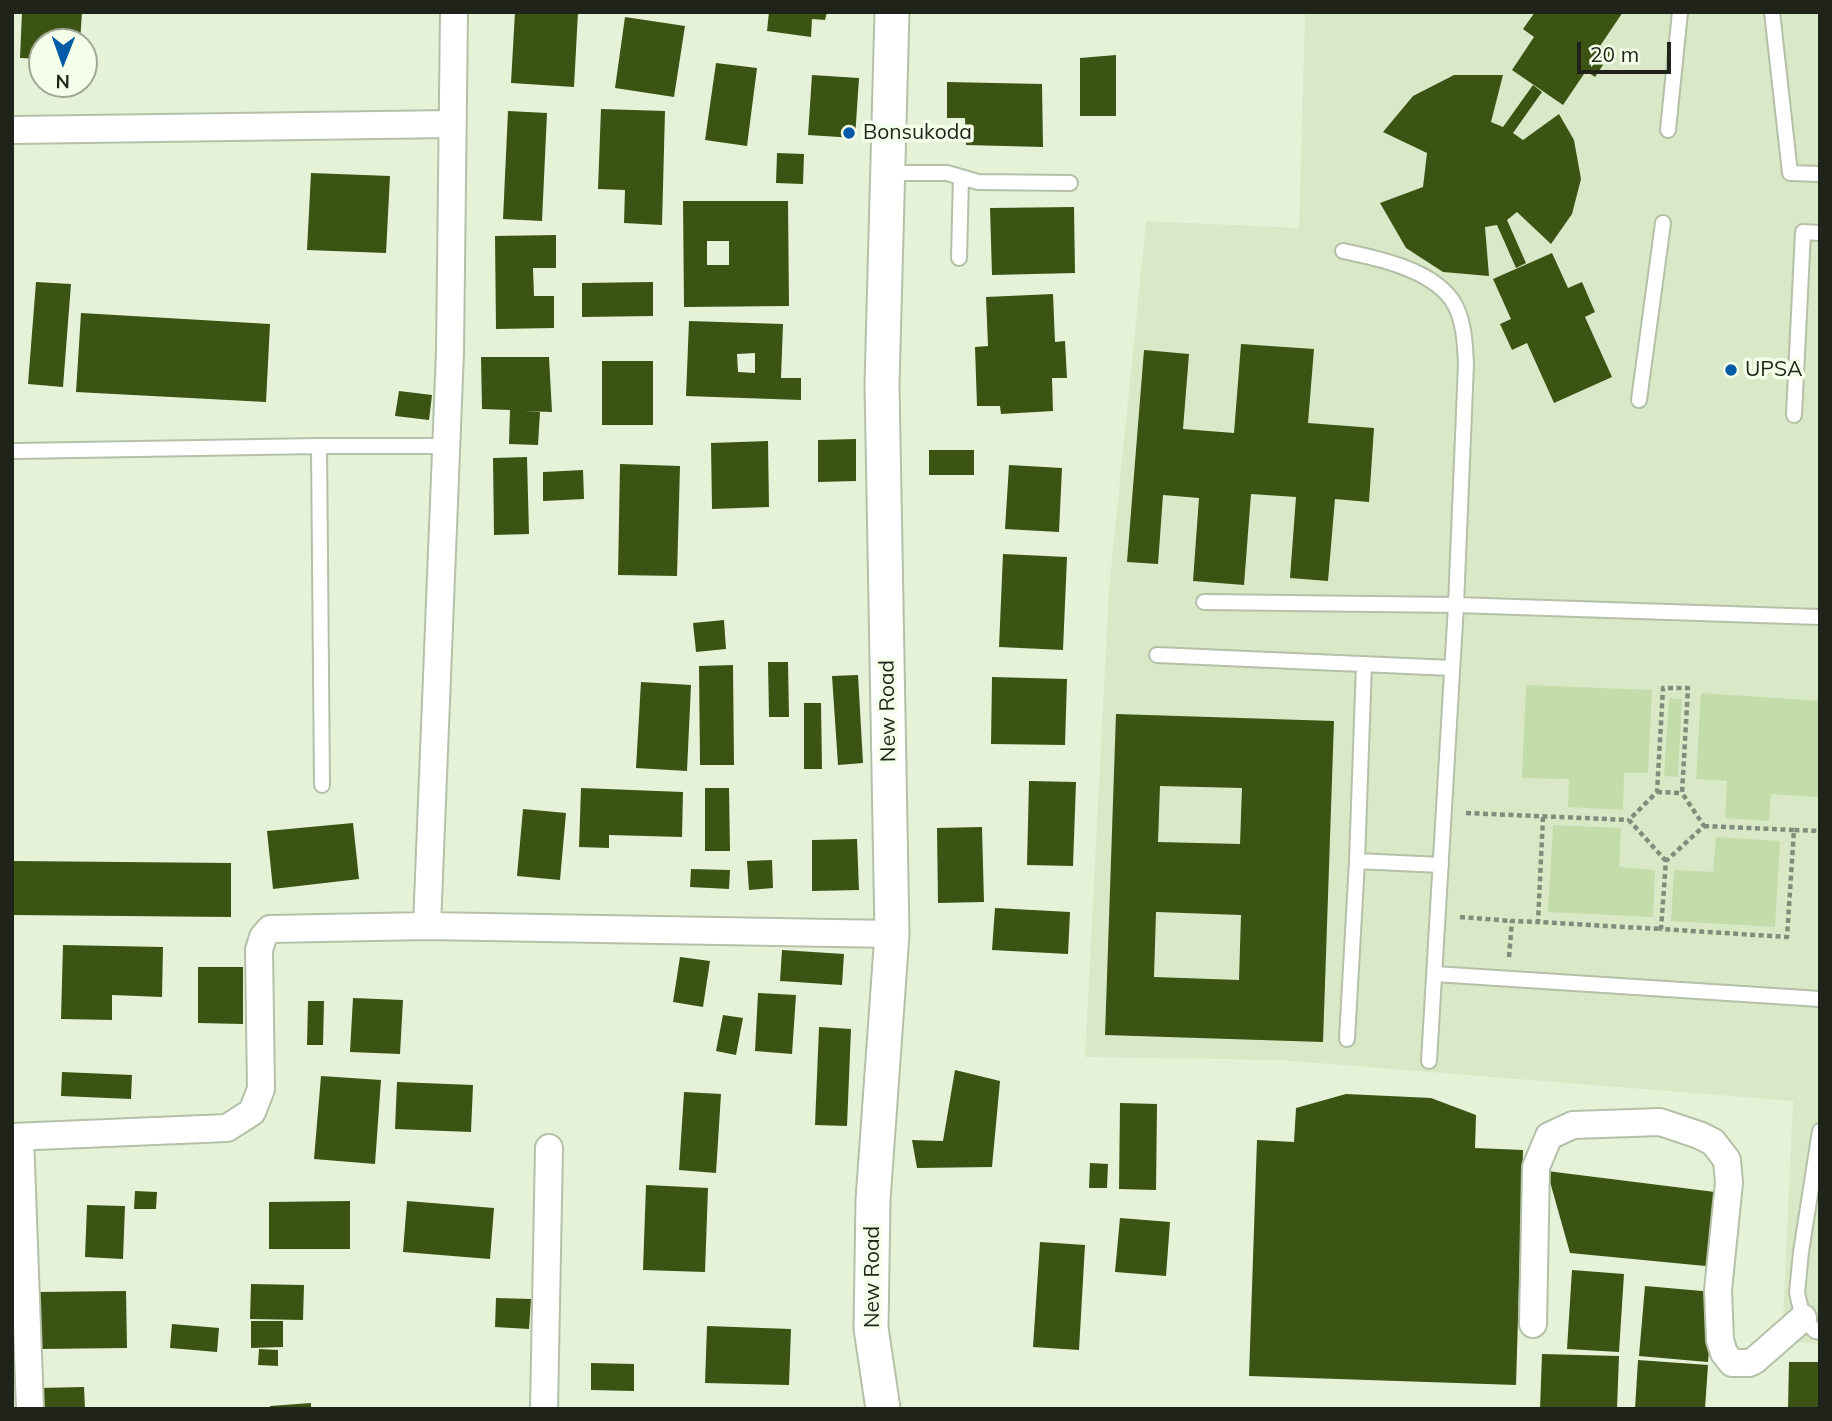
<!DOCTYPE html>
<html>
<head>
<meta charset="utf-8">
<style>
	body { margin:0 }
	#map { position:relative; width:1832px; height:1421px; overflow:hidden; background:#e5f2d8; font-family:Mulish,sans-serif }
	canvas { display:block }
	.frame { position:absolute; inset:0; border:14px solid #1f231a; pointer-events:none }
	.north { position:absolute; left:28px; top:28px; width:70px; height:70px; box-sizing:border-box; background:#f4fee9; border:2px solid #9fa696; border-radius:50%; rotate:181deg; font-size:19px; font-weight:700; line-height:28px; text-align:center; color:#1f231a }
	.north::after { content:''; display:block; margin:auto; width:24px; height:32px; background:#015ba8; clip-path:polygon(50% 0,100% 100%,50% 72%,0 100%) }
	.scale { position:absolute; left:1577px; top:42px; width:94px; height:32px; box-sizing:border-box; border:4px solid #1f231a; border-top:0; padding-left:9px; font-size:21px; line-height:24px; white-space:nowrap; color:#1f231a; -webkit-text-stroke:5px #f4fee9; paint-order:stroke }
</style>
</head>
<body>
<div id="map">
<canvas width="1832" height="1421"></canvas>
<div class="frame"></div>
<div class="north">N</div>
<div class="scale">20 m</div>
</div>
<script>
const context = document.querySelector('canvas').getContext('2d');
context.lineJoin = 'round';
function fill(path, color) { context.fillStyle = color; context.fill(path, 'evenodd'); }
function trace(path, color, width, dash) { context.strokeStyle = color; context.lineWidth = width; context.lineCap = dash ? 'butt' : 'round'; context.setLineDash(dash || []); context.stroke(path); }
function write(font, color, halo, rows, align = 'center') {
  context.font = font + ' Mulish,sans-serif'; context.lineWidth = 7; context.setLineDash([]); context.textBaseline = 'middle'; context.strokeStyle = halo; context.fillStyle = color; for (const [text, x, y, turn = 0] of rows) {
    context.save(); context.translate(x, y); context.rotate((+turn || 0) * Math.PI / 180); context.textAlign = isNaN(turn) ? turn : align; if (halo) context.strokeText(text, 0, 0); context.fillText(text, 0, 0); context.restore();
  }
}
fill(new Path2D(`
	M 1305,12 L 1820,12 L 1820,1344 L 1782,1340 L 1793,1101 L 1279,1060 L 1085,1057 L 1109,589 L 1146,221 L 1299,228 Z`), '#d9e9c8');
fill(new Path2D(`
	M 1526,685 L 1652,690 L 1648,773 L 1624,773 L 1623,810 L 1568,807 L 1569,779 L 1522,778 Z
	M 1701,693 L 1820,701 L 1818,797 L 1771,794 L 1769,821 L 1725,818 L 1727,781 L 1696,779 Z
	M 1669,698 L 1682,699 L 1678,777 L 1664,776 Z
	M 1553,825 L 1621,828 L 1619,867 L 1655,870 L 1653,917 L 1548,912 Z
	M 1716,837 L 1780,841 L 1775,927 L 1671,921 L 1674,870 L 1713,872 Z`), '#c4dcaa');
fill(new Path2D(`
	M 22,12 L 82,12 L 80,42 L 42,42 L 42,59 L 20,58 Z
	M 515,12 L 578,12 L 574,87 L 511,83 Z
	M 769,12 L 827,12 L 825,20 L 812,19 L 811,37 L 767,31 Z
	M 1535,12 L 1623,12 L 1600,46 L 1611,53 L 1595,77 L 1586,71 L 1563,105 L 1512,70 L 1534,37 L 1523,29 Z
	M 625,17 L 685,26 L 674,97 L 615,88 Z
	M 1116,55 L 1116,116 L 1080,116 L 1080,58 Z
	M 716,63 L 757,68 L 747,146 L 705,140 Z
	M 812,75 L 859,78 L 855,138 L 808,135 Z
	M 1454,75 L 1503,75 L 1491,122 L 1503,127 L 1533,85 L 1542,92 L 1513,133 L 1523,140 L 1559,114 L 1574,140 L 1581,179 L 1572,214 L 1551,244 L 1517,212 L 1507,220 L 1526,263 L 1516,268 L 1497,225 L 1485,227 L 1489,276 L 1443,272 L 1406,248 L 1380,203 L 1423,187 L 1427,153 L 1383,132 L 1413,96 Z
	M 947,82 L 1042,84 L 1043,147 L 966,145 L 965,118 L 947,118 Z
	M 601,109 L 665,111 L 662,225 L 624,223 L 625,190 L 598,189 Z
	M 508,111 L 547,113 L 542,221 L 503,219 Z
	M 777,153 L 804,154 L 803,184 L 776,183 Z
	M 311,173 L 390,176 L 386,253 L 307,250 Z
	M 683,201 L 788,201 L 789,306 L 684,307 ZM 707,241 L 729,241 L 729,265 L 707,265 Z
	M 1074,207 L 1075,273 L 992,275 L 990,208 Z
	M 556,235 L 556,268 L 533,268 L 534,296 L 554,296 L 554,328 L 496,329 L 495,236 Z
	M 1552,253 L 1568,288 L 1582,282 L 1595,312 L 1585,317 L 1612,377 L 1554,403 L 1527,343 L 1512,350 L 1500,324 L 1511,319 L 1493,279 Z
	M 36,282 L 71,284 L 63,387 L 28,384 Z
	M 653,282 L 653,316 L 582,317 L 582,283 Z
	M 1053,294 L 1055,342 L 1065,341 L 1067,378 L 1052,378 L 1053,411 L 1001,414 L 1000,406 L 977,406 L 975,347 L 988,346 L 986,297 Z
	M 81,313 L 270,324 L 266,402 L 76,392 Z
	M 689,321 L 783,324 L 781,378 L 801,378 L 801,400 L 686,396 ZM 755,353 L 755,373 L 738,372 L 737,354 Z
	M 1241,344 L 1314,349 L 1308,423 L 1374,428 L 1369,502 L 1335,499 L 1328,581 L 1290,578 L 1296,497 L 1251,494 L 1244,585 L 1193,581 L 1199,498 L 1163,495 L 1158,564 L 1127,562 L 1144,350 L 1189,354 L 1183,429 L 1234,433 Z
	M 481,357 L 549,357 L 552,412 L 524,411 L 540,412 L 538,445 L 509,444 L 510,410 L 482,409 Z
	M 602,361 L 653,361 L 653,425 L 602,425 Z
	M 399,391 L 432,395 L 429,420 L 395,416 Z
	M 856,439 L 856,481 L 818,482 L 818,440 Z
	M 768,441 L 769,507 L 712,509 L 711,443 Z
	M 929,450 L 974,450 L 974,475 L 929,475 Z
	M 527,457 L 529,534 L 494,535 L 493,458 Z
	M 620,464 L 680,466 L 677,576 L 618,575 Z
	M 1009,465 L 1062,468 L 1059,532 L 1005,529 Z
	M 583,470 L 584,499 L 543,501 L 543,472 Z
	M 1003,554 L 1067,557 L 1063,650 L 999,647 Z
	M 724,620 L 726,649 L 696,652 L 693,623 Z
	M 768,662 L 788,662 L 789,717 L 769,717 Z
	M 733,665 L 734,765 L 700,765 L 699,666 Z
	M 858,675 L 863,763 L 838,765 L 832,676 Z
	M 992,677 L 1067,679 L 1065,745 L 991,744 Z
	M 641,682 L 691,685 L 687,771 L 636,768 Z
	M 804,703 L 821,703 L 822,769 L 804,769 Z
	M 1116,714 L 1334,721 L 1323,1042 L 1105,1035 ZM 1160,786 L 1242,788 L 1240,844 L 1158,842 ZM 1156,912 L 1241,915 L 1239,980 L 1154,977 Z
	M 1029,781 L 1076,782 L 1073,866 L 1027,865 Z
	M 581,788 L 683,792 L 682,837 L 609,835 L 609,848 L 579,847 Z
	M 705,788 L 729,788 L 730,851 L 705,851 Z
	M 523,809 L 566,813 L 560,880 L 517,876 Z
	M 353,823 L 359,879 L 273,889 L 267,831 Z
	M 982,827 L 984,902 L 938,903 L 937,828 Z
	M 857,839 L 859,890 L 812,891 L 812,840 Z
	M 772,860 L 773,888 L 749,890 L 747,861 Z
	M 12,861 L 231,863 L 231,917 L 12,915 Z
	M 691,869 L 730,870 L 729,889 L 690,887 Z
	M 995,908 L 1070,912 L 1068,954 L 992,950 Z
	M 63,945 L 163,947 L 162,997 L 112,995 L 112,1020 L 61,1019 Z
	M 782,950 L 844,954 L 842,985 L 780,981 Z
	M 680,957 L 710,961 L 703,1007 L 673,1002 Z
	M 198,967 L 243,967 L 243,1024 L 198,1023 Z
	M 758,993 L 796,995 L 792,1054 L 755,1051 Z
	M 353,998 L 403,1000 L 400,1054 L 350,1052 Z
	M 308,1001 L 324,1001 L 323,1045 L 307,1045 Z
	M 723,1015 L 743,1018 L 736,1055 L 716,1051 Z
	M 819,1027 L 851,1029 L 847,1126 L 815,1125 Z
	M 955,1070 L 1000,1081 L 992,1167 L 917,1168 L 912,1140 L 943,1141 Z
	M 62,1072 L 132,1075 L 131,1099 L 61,1096 Z
	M 321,1076 L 381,1080 L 375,1164 L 314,1159 Z
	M 397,1082 L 473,1085 L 471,1132 L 395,1129 Z
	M 684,1092 L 721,1094 L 716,1173 L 679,1170 Z
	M 1346,1094 L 1431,1098 L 1476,1115 L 1475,1148 L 1523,1150 L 1516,1385 L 1249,1376 L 1257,1140 L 1294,1142 L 1296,1108 Z
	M 1120,1103 L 1157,1104 L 1156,1190 L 1119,1189 Z
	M 1090,1163 L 1108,1164 L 1107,1188 L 1089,1188 Z
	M 1547,1171 L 1723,1193 L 1716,1267 L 1570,1253 Z
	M 646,1185 L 708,1188 L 705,1272 L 643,1270 Z
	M 135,1191 L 157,1192 L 156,1209 L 134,1209 Z
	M 350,1201 L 350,1249 L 269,1249 L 269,1202 Z
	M 407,1201 L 494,1208 L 490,1259 L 403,1252 Z
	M 87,1205 L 125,1206 L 123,1259 L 85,1257 Z
	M 1120,1218 L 1170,1222 L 1166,1276 L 1115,1272 Z
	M 1040,1242 L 1085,1245 L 1079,1350 L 1033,1347 Z
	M 1572,1270 L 1624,1274 L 1619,1352 L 1567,1349 Z
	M 251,1284 L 304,1285 L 303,1320 L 250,1319 Z
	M 1645,1286 L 1714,1292 L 1708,1362 L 1639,1356 Z
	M 126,1291 L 127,1348 L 39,1349 L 38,1292 Z
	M 496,1298 L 531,1299 L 529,1329 L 495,1327 Z
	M 251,1321 L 283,1321 L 283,1347 L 251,1348 Z
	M 172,1324 L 219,1328 L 217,1352 L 170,1348 Z
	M 707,1326 L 791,1329 L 789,1385 L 705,1383 Z
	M 259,1349 L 278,1350 L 278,1366 L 258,1365 Z
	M 1542,1354 L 1619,1356 L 1617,1409 L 1540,1409 Z
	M 1638,1360 L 1708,1365 L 1705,1409 L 1635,1409 Z
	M 1789,1362 L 1820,1362 L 1820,1409 L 1788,1409 Z
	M 591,1363 L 634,1364 L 634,1391 L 591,1390 Z
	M 84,1387 L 85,1409 L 39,1409 L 38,1388 Z
	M 311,1403 L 311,1409 L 270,1409 L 270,1406 Z`), '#3b5414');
const service = new Path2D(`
	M 1772,12 L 1790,173 L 1820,174
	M 1668,130 L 1680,12
	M 887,173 L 947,173 L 978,182 L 1070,183
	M 959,258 L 961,177
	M 1639,400 L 1663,223
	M 1794,415 L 1803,232 L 1820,233
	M 319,446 L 322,785
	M 16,451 L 319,446 L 446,446
	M 1204,602 L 1456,605 L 1466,364 C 1465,343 1464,318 1452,300 C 1430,269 1377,258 1343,251
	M 1157,655 L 1452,668
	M 1357,861 L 1441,865
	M 1435,974 L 1820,999
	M 1347,1039 L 1357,861 L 1364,664
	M 1429,1061 L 1456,605 L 1820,617
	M 1820,1131 L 1801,1252 L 1797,1293 L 1803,1318 L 1815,1331 L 1820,1332`);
const minor = new Path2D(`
	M 12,130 L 452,124
	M 427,926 L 450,352 L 454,12
	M 12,1137 L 227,1128 L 252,1112 L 261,1089 L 259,950 L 263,937 L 270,929 L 427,926 L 892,934
	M 20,1137 L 30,1409
	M 1533,1324 L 1536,1167 L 1549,1136 L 1573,1125 L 1660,1122 L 1699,1135 L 1713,1142 L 1727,1160 L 1729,1183 L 1718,1290 L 1720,1340 L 1724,1353 L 1732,1363 L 1749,1363 L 1755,1360 L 1803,1318
	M 544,1409 L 549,1148`);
const tertiary = new Path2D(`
	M 883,1409 L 871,1328 L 873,1200 L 892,934 L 882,384 L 892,12`);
trace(service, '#b4c0a7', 18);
trace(minor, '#b4c0a7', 30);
trace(tertiary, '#b4c0a7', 37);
trace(new Path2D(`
	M 1657,792 L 1682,793
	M 1466,813 L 1629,820
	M 1543,817 L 1538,922 L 1661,929
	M 1704,826 L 1794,830
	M 1666,861 L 1629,820 L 1657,792 L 1663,688 L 1688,688 L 1682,793 L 1704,826 L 1666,861 L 1661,929 L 1787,937 L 1794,830 L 1820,831
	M 1460,917 L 1512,921
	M 1509,957 L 1512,921 L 1538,922`), '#838c7a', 4.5, [5, 3.5]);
trace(service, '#fff', 14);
trace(minor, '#fff', 26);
trace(tertiary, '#fff', 33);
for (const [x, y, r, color] of [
	[849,133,7,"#015ba8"],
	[1731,370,7,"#015ba8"]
]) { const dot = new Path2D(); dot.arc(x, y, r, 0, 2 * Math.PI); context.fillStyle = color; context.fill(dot); trace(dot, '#f4fee9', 2.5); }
write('21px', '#1f231a', '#f4fee9', [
	["Bonsukoda",863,133],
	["UPSA",1745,370]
], 'left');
write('21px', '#1f231a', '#f4fee9', [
	["New Road",888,711,-91],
	["New Road",873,1277,-90]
]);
</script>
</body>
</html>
